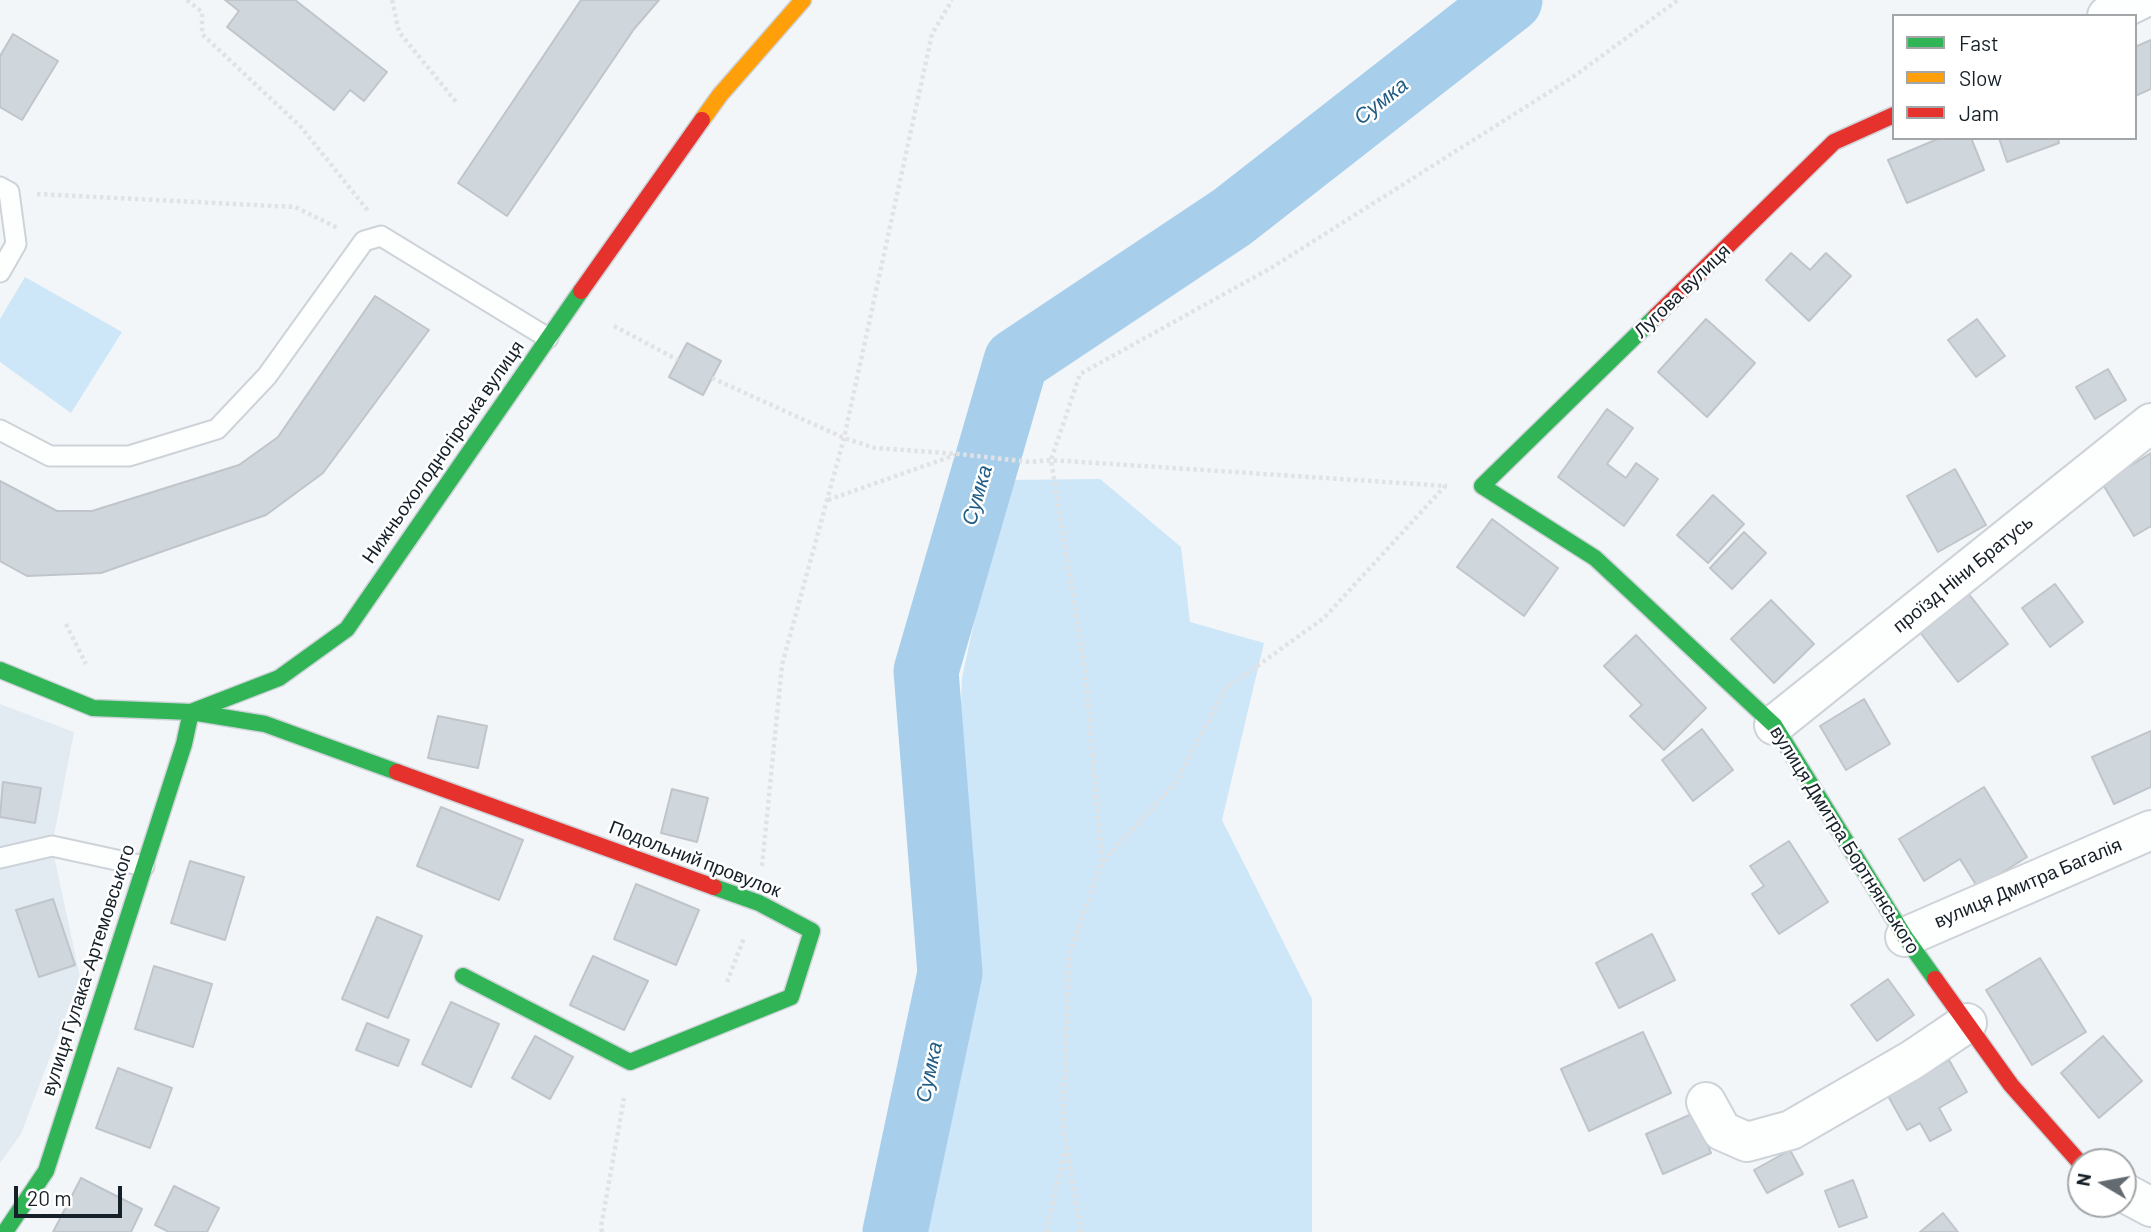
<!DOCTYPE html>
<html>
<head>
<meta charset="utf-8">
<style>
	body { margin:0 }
	#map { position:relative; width:2151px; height:1232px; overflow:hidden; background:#f3f6f9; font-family:Barlow,sans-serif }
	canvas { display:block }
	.legend { position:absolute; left:1892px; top:14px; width:245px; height:126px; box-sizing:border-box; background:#fff; border:2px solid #a2a6a9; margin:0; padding:9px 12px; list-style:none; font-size:21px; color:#162028 }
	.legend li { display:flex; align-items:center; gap:14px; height:35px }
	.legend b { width:35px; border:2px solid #a2a6a9 }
	.north { position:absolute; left:2067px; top:1148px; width:70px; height:70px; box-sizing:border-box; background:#fff; border:2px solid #a2a6a9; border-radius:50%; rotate:280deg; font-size:19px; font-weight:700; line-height:28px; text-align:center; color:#162028 }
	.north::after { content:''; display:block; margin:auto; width:24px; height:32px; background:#636b71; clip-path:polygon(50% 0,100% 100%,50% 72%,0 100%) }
	.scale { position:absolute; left:14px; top:1186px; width:108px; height:32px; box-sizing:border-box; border:4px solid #162028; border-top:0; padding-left:9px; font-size:21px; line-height:24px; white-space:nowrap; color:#162028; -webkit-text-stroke:5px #fff; paint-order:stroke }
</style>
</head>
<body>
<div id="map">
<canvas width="2151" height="1232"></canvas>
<ul class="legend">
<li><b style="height:9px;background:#30b455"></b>Fast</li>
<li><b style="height:9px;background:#ff9f0a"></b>Slow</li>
<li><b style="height:9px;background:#e5322d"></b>Jam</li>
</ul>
<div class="north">N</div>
<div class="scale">20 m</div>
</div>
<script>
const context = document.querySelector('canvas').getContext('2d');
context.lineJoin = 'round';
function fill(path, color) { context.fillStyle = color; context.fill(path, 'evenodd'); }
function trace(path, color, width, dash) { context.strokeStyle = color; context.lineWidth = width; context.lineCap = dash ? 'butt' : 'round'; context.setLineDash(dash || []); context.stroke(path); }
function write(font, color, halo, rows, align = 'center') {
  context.font = font + ' Barlow,sans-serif'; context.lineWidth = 5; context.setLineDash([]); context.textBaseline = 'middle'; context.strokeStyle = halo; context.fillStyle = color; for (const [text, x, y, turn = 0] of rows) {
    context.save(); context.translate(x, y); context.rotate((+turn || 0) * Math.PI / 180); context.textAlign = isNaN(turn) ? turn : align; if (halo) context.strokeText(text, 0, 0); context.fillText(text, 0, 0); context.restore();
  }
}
fill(new Path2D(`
	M 0,704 L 74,732 L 52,846 L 80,977 L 21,1134 L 0,1163 Z`), '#e2eaf2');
fill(new Path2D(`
	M 25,277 L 122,332 L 71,413 L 0,362 L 0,319 Z
	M 1100,479 L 1181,547 L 1190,622 L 1264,643 L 1222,820 L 1312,999 L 1312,1232 L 895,1232 L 950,973 L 962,678 L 1005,480 Z`), '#cde6f8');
trace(new Path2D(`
	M 895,1232 L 950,973 L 926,671 L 1016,361 L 1232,217 L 1510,0`), '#a7ceeb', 65);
const building = new Path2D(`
	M 225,0 L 295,0 L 387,72 L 364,101 L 350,90 L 334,110 L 227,27 L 239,11 Z
	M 581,0 L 659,0 L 634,29 L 507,216 L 458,183 Z
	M 13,34 L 58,61 L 22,120 L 0,107 L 0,56 Z
	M 2151,40 L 2151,89 L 2135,96 L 2135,47 Z
	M 1940,138 L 1971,138 L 1984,170 L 1907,203 L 1888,160 Z
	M 1999,138 L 2058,138 L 2059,143 L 2007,162 Z
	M 1791,253 L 1810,270 L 1826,253 L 1851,276 L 1809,321 L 1766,280 Z
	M 375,296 L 429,330 L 323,473 L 266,515 L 101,573 L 27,576 L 0,561 L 0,481 L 57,511 L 92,511 L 239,465 L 278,437 Z
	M 1706,319 L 1755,363 L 1707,417 L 1658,372 Z
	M 1977,319 L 2005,356 L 1976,377 L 1948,340 Z
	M 687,343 L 721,361 L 703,395 L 669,377 Z
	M 2108,369 L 2126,400 L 2095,419 L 2076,387 Z
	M 1607,409 L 1633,428 L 1607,464 L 1626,478 L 1636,463 L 1658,479 L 1624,526 L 1558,477 Z
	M 2151,453 L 2151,526 L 2134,536 L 2102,483 Z
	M 1955,469 L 1986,525 L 1938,552 L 1907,496 Z
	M 1713,495 L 1744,524 L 1708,563 L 1677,535 Z
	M 1492,519 L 1558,568 L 1524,616 L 1457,567 Z
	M 1744,532 L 1766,553 L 1732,589 L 1710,568 Z
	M 2055,584 L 2083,622 L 2050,647 L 2022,608 Z
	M 1968,593 L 2008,644 L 1958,682 L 1919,631 Z
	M 1771,600 L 1814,644 L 1774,683 L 1731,639 Z
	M 1636,635 L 1706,708 L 1664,750 L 1630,716 L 1642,705 L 1604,666 Z
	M 1864,699 L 1890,744 L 1846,770 L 1820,726 Z
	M 438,716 L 487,726 L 478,768 L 428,758 Z
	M 1702,729 L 1733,770 L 1693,801 L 1662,760 Z
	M 2151,731 L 2151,787 L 2114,804 L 2092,757 Z
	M 3,782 L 41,788 L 35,823 L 0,817 Z
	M 1984,787 L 2027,857 L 1978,888 L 1960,859 L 1924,881 L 1899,839 Z
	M 672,789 L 708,798 L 697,842 L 661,833 Z
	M 441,807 L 523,840 L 499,900 L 417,866 Z
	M 1789,841 L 1828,902 L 1779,934 L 1752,894 L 1764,886 L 1750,866 Z
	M 190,861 L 244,877 L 225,940 L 171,923 Z
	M 636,884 L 699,910 L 676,965 L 614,939 Z
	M 53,899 L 75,965 L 39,977 L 16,910 Z
	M 377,917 L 422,936 L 388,1018 L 342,999 Z
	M 1652,934 L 1675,980 L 1619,1008 L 1596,963 Z
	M 593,956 L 648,981 L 624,1030 L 570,1005 Z
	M 2040,958 L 2086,1032 L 2032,1065 L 1986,990 Z
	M 154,966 L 212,984 L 193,1047 L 135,1029 Z
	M 1888,979 L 1914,1015 L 1877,1041 L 1851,1005 Z
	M 451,1002 L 499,1024 L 471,1087 L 422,1064 Z
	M 367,1023 L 409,1040 L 398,1066 L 356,1050 Z
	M 1643,1032 L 1671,1093 L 1589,1131 L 1561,1069 Z
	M 535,1036 L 573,1057 L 550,1099 L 512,1078 Z
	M 2103,1036 L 2142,1081 L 2099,1118 L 2061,1073 Z
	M 1949,1060 L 1967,1092 L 1939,1108 L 1951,1130 L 1930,1141 L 1920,1123 L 1907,1130 L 1887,1094 Z
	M 118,1068 L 172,1088 L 150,1148 L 96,1128 Z
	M 1694,1113 L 1711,1153 L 1663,1174 L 1646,1134 Z
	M 1790,1150 L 1803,1174 L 1767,1193 L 1754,1170 Z
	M 81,1178 L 142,1209 L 131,1232 L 53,1232 Z
	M 1853,1180 L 1867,1217 L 1839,1227 L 1825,1191 Z
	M 174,1186 L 219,1208 L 207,1232 L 169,1232 L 155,1225 Z
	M 1943,1213 L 1958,1232 L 1920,1232 Z`);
fill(building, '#d0d7dc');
trace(building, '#bfc5ca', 2);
const lane = new Path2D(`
	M 0,187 L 9,192 L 16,244 L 0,272
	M 0,430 L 50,456 L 129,456 L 217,429 L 267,376 L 364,241 L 381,236 L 548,338
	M 0,858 L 52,846 L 144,866`);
const street = new Path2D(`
	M 2107,16 L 2140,0
	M 1774,725 L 2151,423
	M 1905,937 L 2151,830
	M 1706,1102 L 1722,1131 L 1747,1142 L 1791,1130 L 1912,1060 L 1967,1023
	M 2123,1192 L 2151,1207`);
const fast = new Path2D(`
	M 1656,316 L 1482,486 L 1595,558 L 1774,725 L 1905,937 L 1935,979
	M 0,670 L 93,708 L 191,712 L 279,678 L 347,629 L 581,291
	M 463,976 L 630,1062 L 791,997 L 812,931 L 759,903 L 714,887
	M 5,1232 L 46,1171 L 184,744 L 191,712 L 265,724 L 397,772`);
const slow = new Path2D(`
	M 702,120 L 720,95 L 803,0`);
const jam = new Path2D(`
	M 581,291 L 702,120
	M 1656,316 L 1834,142 L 1894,115
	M 397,772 L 714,887
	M 1935,979 L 2011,1085 L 2081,1164`);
trace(lane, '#cdd3d9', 23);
trace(street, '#cdd3d9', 42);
trace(fast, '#cdd3d9', 19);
trace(slow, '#cdd3d9', 19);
trace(jam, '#cdd3d9', 19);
trace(new Path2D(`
	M 187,0 L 202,12 L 202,34 L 301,127 L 369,212
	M 392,0 L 399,32 L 457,103
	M 37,194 L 295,207 L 338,228
	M 614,326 L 678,360
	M 712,378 L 844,438 L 875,448 L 959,454 L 1030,462 L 1051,460 L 1447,486
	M 828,500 L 955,455
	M 66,624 L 86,664
	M 1103,861 L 1176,782 L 1225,689 L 1324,618 L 1445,486
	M 762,866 L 782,665 L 844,438 L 932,34 L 952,0
	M 727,982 L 744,938
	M 602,1232 L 601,1227 L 624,1098
	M 1046,1232 L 1065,1151
	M 1081,1232 L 1063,1126 L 1069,955 L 1102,862 L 1085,670 L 1051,460 L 1080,374 L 1271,268 L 1573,77 L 1678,0`), '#e1e2e3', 4.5, [3.5, 3.5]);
trace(lane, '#fdfefe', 19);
trace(street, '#fdfefe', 38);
trace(fast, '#30b455', 16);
trace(slow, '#ff9f0a', 16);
trace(jam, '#e5322d', 16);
write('19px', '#162028', '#fff', [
	["Лугова вулиця",1682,291,-44],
	["Нижньохолодногірська вулиця",443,452,-55],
	["проїзд Ніни Братусь",1963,574,-39],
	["вулиця Дмитра Бортнянського",1845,840,58],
	["Подольний провулок",695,859,21],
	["вулиця Дмитра Багалія",2028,883,-23],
	["вулиця Гулака-Артемовського",88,970,-72]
]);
write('italic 21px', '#205d85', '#fff', [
	["Сумка",1381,101,-38],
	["Сумка",977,495,-74],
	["Сумка",929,1072,-78]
]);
</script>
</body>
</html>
